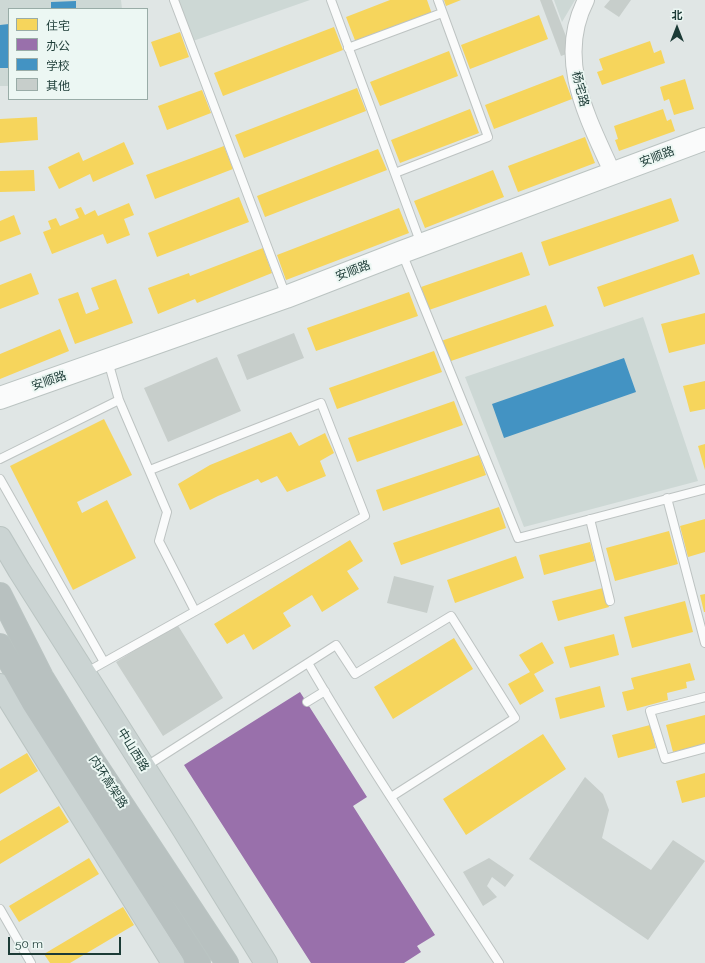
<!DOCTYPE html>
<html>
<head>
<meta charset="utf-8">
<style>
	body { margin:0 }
	#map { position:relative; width:705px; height:963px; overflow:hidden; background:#e0e6e5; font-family:Raleway,"Noto Sans SC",sans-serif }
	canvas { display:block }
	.legend { position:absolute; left:8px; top:8px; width:140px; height:92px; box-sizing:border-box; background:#ecf7f3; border:1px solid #99aca7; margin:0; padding:5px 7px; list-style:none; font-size:12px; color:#1c3b36 }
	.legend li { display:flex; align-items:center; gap:8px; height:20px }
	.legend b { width:20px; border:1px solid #99aca7 }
	.north { position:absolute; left:657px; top:8px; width:40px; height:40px; -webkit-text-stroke:3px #ecf7f3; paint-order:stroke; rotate:0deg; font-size:11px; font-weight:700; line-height:16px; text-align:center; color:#1c3b36 }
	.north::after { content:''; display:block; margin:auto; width:14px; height:18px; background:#1c3b36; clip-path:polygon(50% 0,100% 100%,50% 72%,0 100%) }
	.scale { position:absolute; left:8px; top:937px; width:113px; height:18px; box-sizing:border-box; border:2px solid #1c3b36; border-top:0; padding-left:5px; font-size:12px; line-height:14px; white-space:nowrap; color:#1c3b36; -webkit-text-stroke:3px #ecf7f3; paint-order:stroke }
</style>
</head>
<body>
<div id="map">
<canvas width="705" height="963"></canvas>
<ul class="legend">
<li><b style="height:11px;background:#f6d55c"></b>住宅</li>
<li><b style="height:11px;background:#9970ab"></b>办公</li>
<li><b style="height:11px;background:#4393c3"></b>学校</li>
<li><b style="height:11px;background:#c7cecb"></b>其他</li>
</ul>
<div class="north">北</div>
<div class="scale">50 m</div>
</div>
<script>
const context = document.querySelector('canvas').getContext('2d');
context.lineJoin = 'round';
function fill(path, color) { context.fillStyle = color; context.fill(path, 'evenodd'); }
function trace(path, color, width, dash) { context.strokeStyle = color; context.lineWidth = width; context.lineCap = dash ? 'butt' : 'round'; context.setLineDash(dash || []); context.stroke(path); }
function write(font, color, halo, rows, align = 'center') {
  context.font = font + ' Raleway,"Noto Sans SC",sans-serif'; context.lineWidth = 4; context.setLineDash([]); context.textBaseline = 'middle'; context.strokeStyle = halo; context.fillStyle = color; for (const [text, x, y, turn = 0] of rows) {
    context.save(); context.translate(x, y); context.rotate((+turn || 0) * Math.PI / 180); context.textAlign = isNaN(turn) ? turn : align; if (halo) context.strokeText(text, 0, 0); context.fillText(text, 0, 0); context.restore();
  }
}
fill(new Path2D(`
	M 0,0 L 121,0 L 122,9 L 9,9 L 9,86 L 0,86 Z
	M 174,0 L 310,0 L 190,42 Z
	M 554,0 L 575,0 L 562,22 Z
	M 643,317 L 698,481 L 524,527 L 465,377 Z`), '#cdd8d5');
fill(new Path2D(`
	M 390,0 L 427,0 L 432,14 L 356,43 L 346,17 Z
	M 444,0 L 461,0 L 446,6 Z
	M 539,15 L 548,39 L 470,69 L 461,45 Z
	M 334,27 L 343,50 L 223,96 L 214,73 Z
	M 180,32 L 189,57 L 160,67 L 151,42 Z
	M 650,41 L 654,53 L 661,50 L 665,63 L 602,85 L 597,72 L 603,70 L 599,59 Z
	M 449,51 L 458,76 L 380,106 L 370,82 Z
	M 563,75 L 572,99 L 494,129 L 485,105 Z
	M 685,79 L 694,109 L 674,115 L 669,99 L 664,101 L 660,87 Z
	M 357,88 L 366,111 L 244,158 L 235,135 Z
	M 202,90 L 211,113 L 167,130 L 158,106 Z
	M 470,109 L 479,133 L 400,163 L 391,140 Z
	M 663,109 L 667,121 L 671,119 L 675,131 L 619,151 L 615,140 L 618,139 L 614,126 Z
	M 37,117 L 38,140 L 0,143 L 0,119 Z
	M 585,137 L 595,163 L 518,192 L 508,166 Z
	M 124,142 L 134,164 L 93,182 L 90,174 L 59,189 L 48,167 L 79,152 L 83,161 Z
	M 224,146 L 233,169 L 155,199 L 146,175 Z
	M 378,149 L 387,170 L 265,217 L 257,196 Z
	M 34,170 L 35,191 L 0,192 L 0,171 Z
	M 493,170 L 504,197 L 425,228 L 414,201 Z
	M 239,197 L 249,222 L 157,257 L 148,233 Z
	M 671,198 L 679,221 L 549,266 L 541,242 Z
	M 129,203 L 134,215 L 124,219 L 130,235 L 107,244 L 103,234 L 52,254 L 43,232 L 51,229 L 48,221 L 56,218 L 60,226 L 79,218 L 75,209 L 81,207 L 85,215 L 95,210 L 98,216 Z
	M 399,208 L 409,233 L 286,280 L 277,255 Z
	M 14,215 L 21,234 L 0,242 L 0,221 Z
	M 263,248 L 272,273 L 197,303 L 195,299 L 158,314 L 148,288 L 189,273 L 190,276 Z
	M 522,252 L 530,275 L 429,310 L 421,287 Z
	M 693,254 L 700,274 L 604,307 L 597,287 Z
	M 31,273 L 39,294 L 0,309 L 0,285 Z
	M 116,279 L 133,323 L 75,344 L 58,299 L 78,292 L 86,314 L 99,309 L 91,288 Z
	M 409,292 L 418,316 L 316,351 L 307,328 Z
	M 546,305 L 554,326 L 448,362 L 441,341 Z
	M 705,313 L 705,344 L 669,353 L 661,324 Z
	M 60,329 L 69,351 L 0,379 L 0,354 Z
	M 434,351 L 442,372 L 337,409 L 329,388 Z
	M 705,381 L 705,409 L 690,412 L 683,386 Z
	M 454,401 L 463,425 L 357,462 L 348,438 Z
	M 104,419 L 132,475 L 77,502 L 82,513 L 107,500 L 136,558 L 73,590 L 10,466 Z
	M 291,432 L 299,446 L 325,433 L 334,453 L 320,461 L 326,476 L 287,492 L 277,476 L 261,483 L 258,479 L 218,496 L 190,510 L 178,484 L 210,465 Z
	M 705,444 L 705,470 L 698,446 Z
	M 479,455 L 486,475 L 383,511 L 376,490 Z
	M 499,507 L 506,528 L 401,565 L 393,543 Z
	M 705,519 L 705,552 L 688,557 L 680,526 Z
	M 669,531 L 678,564 L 615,581 L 606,548 Z
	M 350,540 L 363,561 L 347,571 L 359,589 L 322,612 L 312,595 L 283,613 L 291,626 L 253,650 L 244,634 L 227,644 L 214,624 Z
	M 590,542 L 595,561 L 544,575 L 539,555 Z
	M 516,556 L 524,578 L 455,603 L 447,580 Z
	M 603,588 L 609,607 L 558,621 L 552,601 Z
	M 705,594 L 705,612 L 704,612 L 700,595 Z
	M 685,601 L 693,632 L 632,648 L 624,617 Z
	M 614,634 L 619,655 L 570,668 L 564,647 Z
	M 454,638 L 473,669 L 393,719 L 374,687 Z
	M 542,642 L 554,663 L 534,674 L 544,691 L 520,705 L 508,684 L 530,672 L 519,655 Z
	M 690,663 L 695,680 L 686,682 L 687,688 L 667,693 L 668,700 L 627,711 L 622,692 L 634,689 L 631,678 Z
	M 600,686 L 605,707 L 560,719 L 555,698 Z
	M 705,715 L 705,744 L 673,752 L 666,725 Z
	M 650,725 L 656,748 L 618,758 L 612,735 Z
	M 543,734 L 566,769 L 466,835 L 443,799 Z
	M 27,753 L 38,771 L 0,794 L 0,769 Z
	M 705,773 L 705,797 L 682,803 L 676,781 Z
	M 59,806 L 69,822 L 0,864 L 0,841 Z
	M 89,858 L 99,874 L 19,922 L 9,906 Z
	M 123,907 L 134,925 L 70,963 L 50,963 L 44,954 Z`), '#f6d55c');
fill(new Path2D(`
	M 300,692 L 367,797 L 353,806 L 435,935 L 417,946 L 421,952 L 404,963 L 311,963 L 184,765 Z`), '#9970ab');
fill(new Path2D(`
	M 76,1 L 76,9 L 51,9 L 51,2 Z
	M 9,24 L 9,68 L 0,68 L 0,25 Z
	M 624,358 L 636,392 L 504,438 L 492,404 Z`), '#4393c3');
fill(new Path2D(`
	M 540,0 L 552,0 L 572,52 L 561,56 Z
	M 610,0 L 631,0 L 619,17 L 604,7 Z
	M 294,333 L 304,358 L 247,380 L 237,355 Z
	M 217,357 L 241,411 L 168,442 L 144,388 Z
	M 394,576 L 434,586 L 427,613 L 387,603 Z
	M 177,624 L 223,698 L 163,736 L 116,662 Z
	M 585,777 L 603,794 L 609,810 L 602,838 L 651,870 L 673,840 L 705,861 L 648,940 L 529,859 Z
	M 489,858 L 514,875 L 505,887 L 492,877 L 487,886 L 497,897 L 483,906 L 463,872 Z`), '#c7cecb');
const lane = new Path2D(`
	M 174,0 L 286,296
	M 331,0 L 421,244
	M 348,48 L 442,13
	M 395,173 L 488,137 L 438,0
	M 402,253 L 518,538 L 705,489
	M 108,361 L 119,400 L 167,512 L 159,541 L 195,611
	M 0,459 L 119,400
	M 0,479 L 104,662
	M 667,498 L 705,643
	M 590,519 L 610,601
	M 308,663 C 368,766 435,864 499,963
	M 85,673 L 365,516 L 321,403 L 150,470
	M 705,697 L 650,711 L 665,759 L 705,748
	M 307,702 L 325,691
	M 145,767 L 336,645 L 355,674 L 451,616 L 515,718 L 391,797
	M 0,909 L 31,963`);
const street = new Path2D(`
	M 586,0 C 555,60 588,118 613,174`);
const secondary = new Path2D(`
	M 0,398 L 286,297 L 402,252 L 705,139`);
const primary = new Path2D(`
	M 0,538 L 19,570 L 182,827 L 266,963
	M 0,685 L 173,963`);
const highway = new Path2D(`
	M 0,594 L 42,677 L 91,757 L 227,963
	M 0,645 L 33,703 L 199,963`);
trace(lane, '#bdc3c2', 10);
trace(street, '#bdc3c2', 18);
trace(secondary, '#bbc4c2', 24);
trace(primary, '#bac4c2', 24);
trace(highway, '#bac4c2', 24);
trace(lane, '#fafbfb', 8);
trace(street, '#fafbfb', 16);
trace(secondary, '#fafbfb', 22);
trace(primary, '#cbd4d3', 22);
trace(highway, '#b8c1c0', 22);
write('12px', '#1c3b36', '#ecf7f3', [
	["杨宅路",580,89,76],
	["安顺路",657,157,-21],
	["安顺路",353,271,-21],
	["安顺路",49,381,-19],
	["中山西路",133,750,58],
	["内环高架路",108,782,57]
]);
</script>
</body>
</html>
